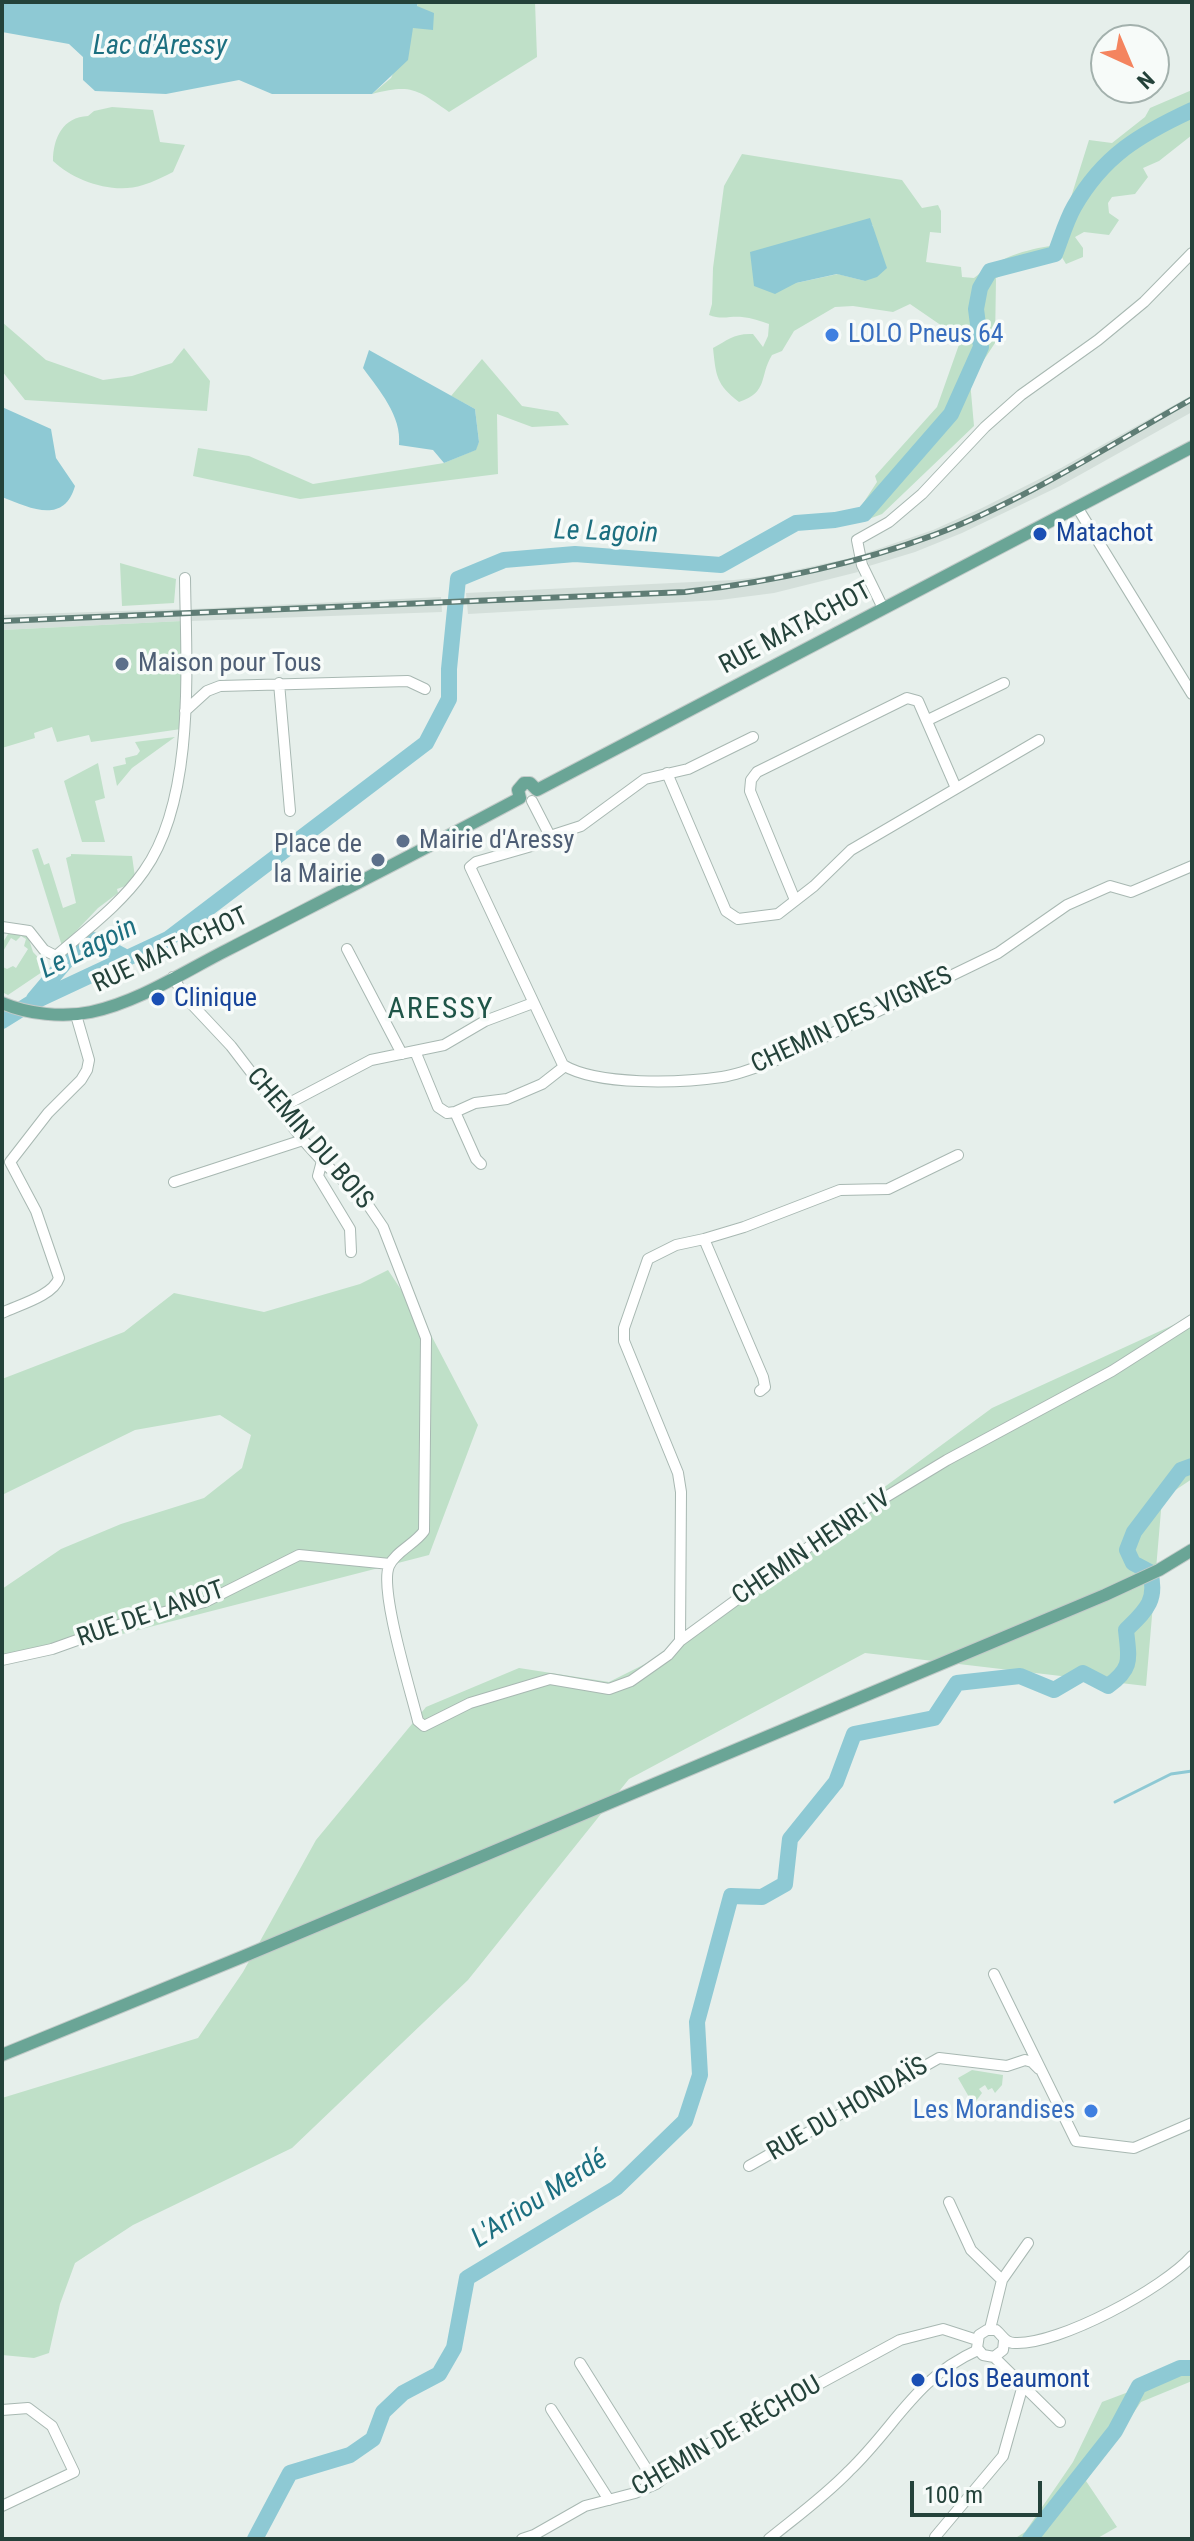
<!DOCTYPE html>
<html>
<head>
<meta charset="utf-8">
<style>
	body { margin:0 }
	#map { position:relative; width:1194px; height:2541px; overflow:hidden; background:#e6efeb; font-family:"Roboto Condensed",sans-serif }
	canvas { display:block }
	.frame { position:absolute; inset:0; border:4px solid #24423a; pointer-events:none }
	.north { position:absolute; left:1090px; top:24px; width:80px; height:80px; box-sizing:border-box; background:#f7fbf9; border:2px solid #a3b1ad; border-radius:50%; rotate:136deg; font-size:22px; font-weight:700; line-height:32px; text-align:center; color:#24423a }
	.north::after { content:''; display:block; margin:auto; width:28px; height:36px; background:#f4845f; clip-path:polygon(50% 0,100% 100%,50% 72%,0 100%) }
	.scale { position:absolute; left:910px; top:2481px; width:132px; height:36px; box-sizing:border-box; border:4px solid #24423a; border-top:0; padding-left:10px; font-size:24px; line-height:28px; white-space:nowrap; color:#24423a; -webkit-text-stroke:6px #f7fbf9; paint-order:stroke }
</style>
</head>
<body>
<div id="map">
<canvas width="1194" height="2541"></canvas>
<div class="frame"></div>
<div class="north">N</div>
<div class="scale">100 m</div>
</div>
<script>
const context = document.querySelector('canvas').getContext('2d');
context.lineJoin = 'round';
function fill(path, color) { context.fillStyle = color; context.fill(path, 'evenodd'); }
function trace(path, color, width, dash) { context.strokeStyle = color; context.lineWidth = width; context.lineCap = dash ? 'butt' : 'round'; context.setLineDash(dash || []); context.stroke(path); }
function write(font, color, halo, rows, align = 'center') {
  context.font = font + ' "Roboto Condensed",sans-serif'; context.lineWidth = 7; context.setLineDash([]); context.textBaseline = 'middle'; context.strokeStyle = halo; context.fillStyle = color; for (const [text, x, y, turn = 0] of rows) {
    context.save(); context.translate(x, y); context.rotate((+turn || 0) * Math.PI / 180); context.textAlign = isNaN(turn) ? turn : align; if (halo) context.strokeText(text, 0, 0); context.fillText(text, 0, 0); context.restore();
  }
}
fill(new Path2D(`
	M 1192,395 L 1192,412 L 1060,486 L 962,533 L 915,552 L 869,566 L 866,553 L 933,530 L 982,508 L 1061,468 Z
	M 855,557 L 858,572 L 774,593 L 720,600 L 468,614 L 466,593 L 734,580 L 767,576 Z
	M 441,597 L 442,612 L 191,621 L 191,609 Z
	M 182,609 L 182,621 L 2,630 L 2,615 Z`), '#d4dfda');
fill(new Path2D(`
	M 418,2 L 535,2 L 537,57 L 449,112 C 416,89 412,84 372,94 L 391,78 L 413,28 Z
	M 1192,90 L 1192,135 L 1159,161 L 1143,168 L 1148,177 L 1135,194 L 1112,197 L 1108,203 L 1109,213 L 1119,220 L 1109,235 L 1084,232 L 1075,237 L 1083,248 L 1083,257 L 1066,264 L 1055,246 L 1014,270 L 996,278 L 995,343 L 970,381 L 974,426 L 882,514 L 861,522 L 860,508 L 877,482 L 875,476 L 937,407 L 961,339 L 910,304 L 893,312 L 853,306 L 835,307 L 794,331 L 782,351 L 772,355 C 759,376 769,392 739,402 C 716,384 716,376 713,348 C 728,340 734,333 753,334 L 763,347 L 768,336 L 769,324 C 760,321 752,318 742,317 C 730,316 721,320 709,315 L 712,304 L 713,268 L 724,186 L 742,154 L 902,180 L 922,208 L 938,205 L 941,211 L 941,233 L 930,232 L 926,262 L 961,267 L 962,277 L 974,278 C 1000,257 1023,250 1056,245 L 1089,140 L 1112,143 L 1145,117 L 1150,108 ZM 873,225 L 865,281 L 838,274 L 796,283 Z
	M 112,107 L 153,110 L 160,142 L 185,145 L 173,172 C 163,177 153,182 143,185 C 114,195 74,181 53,161 C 53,138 63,117 88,116 L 94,111 Z
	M 2,322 L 46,360 L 103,380 L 132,376 L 172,363 L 184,348 L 210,381 L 207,411 L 25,400 L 2,371 Z
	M 482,359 L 522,406 L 558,412 L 569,425 L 532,427 L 497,414 L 498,474 L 300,499 L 193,476 L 198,448 L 249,456 L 313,484 L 444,463 L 475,450 L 479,442 L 475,409 L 451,396 Z
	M 120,563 L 176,579 L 174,603 L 122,606 Z
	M 182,621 L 181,729 L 91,742 L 89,735 L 57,742 L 52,727 L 34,733 L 35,738 L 2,748 L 2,630 Z
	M 175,737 L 132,768 L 117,786 L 113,767 L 126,764 L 125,758 L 137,755 L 140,751 L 135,742 Z
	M 98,763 L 105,798 L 95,801 L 105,842 L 82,842 L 64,781 Z
	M 38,848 L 44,865 L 49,863 L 63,908 L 76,903 L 66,858 L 71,856 L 71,854 L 132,856 L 135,877 L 128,885 L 117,889 L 118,893 L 98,908 L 62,946 L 32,850 Z
	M 22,932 L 28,936 L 33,952 L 48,968 L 8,995 L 2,992 L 2,960 L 3,967 L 7,969 L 13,966 L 16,968 L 28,949 L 24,946 L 26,939 L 21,936 L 16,941 L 11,938 L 2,953 L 2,944 L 8,934 Z
	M 388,1270 L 431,1335 L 478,1425 L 429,1555 L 2,1665 L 2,1589 L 61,1549 L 121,1524 L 204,1498 L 242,1468 L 251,1435 L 220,1415 L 135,1430 L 2,1495 L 2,1379 L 124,1332 L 174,1293 L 264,1312 L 360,1284 Z
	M 1192,1313 L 1192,1479 L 1162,1499 L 1146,1686 L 865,1653 L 629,1779 L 468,1980 L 292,2148 L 133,2225 L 75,2263 L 60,2304 L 49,2353 L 34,2358 L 2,2355 L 2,2098 L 198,2038 L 243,1972 L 316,1840 L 426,1707 L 519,1668 L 609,1682 L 659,1657 L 687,1632 L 992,1408 L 1182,1321 Z
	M 972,2070 L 1003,2075 L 1002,2085 L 995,2093 L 992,2088 L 988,2090 L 985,2085 L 979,2089 L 982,2093 L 976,2101 L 980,2107 L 986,2103 L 990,2109 L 980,2116 L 958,2078 Z
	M 1192,2368 L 1192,2381 L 1141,2402 L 1086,2481 L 1117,2527 L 1096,2539 L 1014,2539 L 1025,2532 L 1073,2462 L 1102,2402 Z`), '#bfe0c8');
fill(new Path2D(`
	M 2,2 L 418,2 L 417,6 L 434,13 L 433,30 L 413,28 L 408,60 L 372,94 L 272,94 L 239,80 L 166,94 L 95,91 L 83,80 L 83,57 L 69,44 L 2,32 Z
	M 870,218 L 887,268 L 877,277 L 865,281 L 837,274 L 796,283 L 775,294 L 754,286 L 750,252 Z
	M 369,350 L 475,409 L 479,442 L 476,450 L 444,463 L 433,450 L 399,445 C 402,416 379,390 363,368 Z
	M 2,407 L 51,429 L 56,458 L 75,486 C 64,525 30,508 2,497 Z`), '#8ec9d4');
trace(new Path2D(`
	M 1115,1802 L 1171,1774 L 1192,1771`), '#8ec9d4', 3);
trace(new Path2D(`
	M 34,999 L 77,948 L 93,940 L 127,958
	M 2,1021 L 31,1003 L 168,939 L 426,743 L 449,699 L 449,669 L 458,579 L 504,560 L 575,554 L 721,565 L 796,523 L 835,520 L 864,514 L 951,414 L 981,347 L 976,309 L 980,288 L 990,271 L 1055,254 C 1061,239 1066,221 1074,207 C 1103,156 1140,134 1192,110
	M 255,2539 L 290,2473 L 350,2455 L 373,2439 L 383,2412 L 403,2393 L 439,2374 L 454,2348 L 467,2278 L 616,2188 L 685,2121 L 700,2075 L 697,2022 L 731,1896 L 762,1897 L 785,1884 L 790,1839 L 836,1782 L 854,1734 L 934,1718 L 957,1683 L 1020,1676 L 1054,1690 L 1083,1673 L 1108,1686 C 1133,1668 1129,1659 1126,1630 C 1145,1611 1158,1601 1150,1572 L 1133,1563 L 1127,1550 L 1134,1532 L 1181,1470 L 1192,1466
	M 1030,2539 L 1115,2431 L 1139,2386 L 1180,2368 L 1192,2368`), '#8ec9d4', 16);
const minor = new Path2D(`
	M 1077,507 L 1192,694
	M 883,608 L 862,565 L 857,540 L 889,522 L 922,494 L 985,427 L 1021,395 L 1098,340 L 1144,302 L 1192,253
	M 279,683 L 290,811
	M 185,711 L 207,691 L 220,686 L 408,681 L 425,689
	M 928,720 L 1004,683
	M 667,773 L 726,911 L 738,919 L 778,914 L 814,886 L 851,850 L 1039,740
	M 532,801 L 550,836 L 542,843 L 476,862 L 470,867 L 563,1065 C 598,1086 680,1083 722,1077 C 742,1074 762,1065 781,1058 L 998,953 L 1067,905 L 1110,886 L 1131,892 L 1192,866
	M 550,836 L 581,826 L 645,779 L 688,769 L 753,737
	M 795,900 L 750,791 L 751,780 L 757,772 L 907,698 L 918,701 L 956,788
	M 2,927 L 29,931 L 44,950 L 56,956 C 87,929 121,904 144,871 C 196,798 186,664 185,578
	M 347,949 L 402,1054
	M 173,977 L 185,997 L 231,1046 L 303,1140 L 322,1161 L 366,1202 L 383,1227 L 426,1338 L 424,1531 C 415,1544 395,1552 389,1566 C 379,1590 411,1692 418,1721 L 424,1726 L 470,1703 L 550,1679 L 609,1689 L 631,1681 L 668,1655 L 680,1641 L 836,1527 L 947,1460 L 1112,1371 L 1192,1320
	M 415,1051 L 438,1107 L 447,1113 L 455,1112 L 475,1103 L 507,1099 L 542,1084 L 565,1066
	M 278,1109 L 371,1060 L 444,1045 L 485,1021 L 533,1003
	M 455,1112 L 476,1159 L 481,1164
	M 322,1161 L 318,1176 L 350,1229 L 351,1252
	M 174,1182 L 303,1140
	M 704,1239 L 763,1377 L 765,1387 L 760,1391
	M 2,1313 C 18,1305 53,1296 59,1278 L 36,1211 L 10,1162 L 48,1113 L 81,1080 L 87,1070 L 89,1060 L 76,1015
	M 680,1641 L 681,1492 L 678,1473 L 624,1341 L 624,1328 L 648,1259 L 676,1245 L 704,1239 L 744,1227 L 840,1190 L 888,1189 L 958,1155
	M 2,1660 L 52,1649 L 136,1619 L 205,1602 L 299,1555 L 390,1564
	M 994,1974 L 1076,2141 L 1134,2148 L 1192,2123
	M 749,2166 L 939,2058 L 1007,2066 L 1025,2060 L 1032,2062 L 1039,2069
	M 949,2202 L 971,2250 L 1002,2280
	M 990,2329 L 1002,2280 L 1028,2243
	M 1004,2341 L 1003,2350 L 994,2357 L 983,2355 L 977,2348 L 979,2335 L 987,2330 L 996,2330 C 1003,2336 1005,2343 1015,2343 C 1059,2345 1164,2288 1192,2256
	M 994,2357 L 1060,2422
	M 580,2363 L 656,2484
	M 551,2409 L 609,2500
	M 2,2410 L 28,2408 L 52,2426 L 74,2472 L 2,2506
	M 935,2537 L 1003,2456 L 1023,2385
	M 522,2539 L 534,2535 L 585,2506 L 635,2493 L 656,2484 L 701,2448 L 900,2340 L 943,2329 L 977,2340
	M 769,2539 C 796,2517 825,2496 849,2471 C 896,2426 915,2378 978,2350`);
const major = new Path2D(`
	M 537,790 L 1192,447
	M 520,798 L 518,790 L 524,783 L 530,783 L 537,790
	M 2,1003 C 28,1014 63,1018 91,1012 C 139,1002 185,971 229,949 C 326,899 423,850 520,798
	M 2,2055 L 242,1957 L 1105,1595 L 1159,1570 L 1192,1550`);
trace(minor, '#a8b8b2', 12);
trace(major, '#c2cac8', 14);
trace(minor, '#fff', 10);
trace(major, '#6aa596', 12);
const rail = new Path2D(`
	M 2,621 L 685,592 C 770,582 853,565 934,535 C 1024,501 1108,446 1192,399`);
trace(rail, '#5f7d75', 6);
trace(rail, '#f7fbf9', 3, [9]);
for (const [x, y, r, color] of [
	[832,335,8,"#3f7fe0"],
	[1040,534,8,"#1a4fb4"],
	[122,664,8,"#5c6f8a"],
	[403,841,8,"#5c6f8a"],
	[378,860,8,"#5c6f8a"],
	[158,999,8,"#1a4fb4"],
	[1091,2111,8,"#3f7fe0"],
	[918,2380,8,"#1a4fb4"]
]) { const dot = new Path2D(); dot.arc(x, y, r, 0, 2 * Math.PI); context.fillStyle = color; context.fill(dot); trace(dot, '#f7fbf9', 3); }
write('26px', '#366cbe', '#f7fbf9', [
	["LOLO Pneus 64",848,335],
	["Les Morandises",1075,2111,"right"]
], 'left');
write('26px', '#164399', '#f7fbf9', [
	["Matachot",1056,534],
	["Clinique",174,999],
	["Clos Beaumont",934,2380]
], 'left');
write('26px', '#24423a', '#f7fbf9', [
	["RUE MATACHOT",796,629,-28],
	["RUE MATACHOT",171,951,-25],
	["CHEMIN DES VIGNES",852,1021,-25],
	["CHEMIN DU BOIS",309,1139,49],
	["CHEMIN HENRI IV",812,1548,-34],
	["RUE DE LANOT",151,1615,-19],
	["RUE DU HONDAÏS",848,2110,-30],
	["CHEMIN DE RÉCHOU",727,2437,-30]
]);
write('26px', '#4e5e75', '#f7fbf9', [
	["Maison pour Tous",138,664],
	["Mairie d'Aressy",419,841],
	["Place de",362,845,"right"],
	["la Mairie",362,875,"right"]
], 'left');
write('italic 28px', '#1c6f80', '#f7fbf9', [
	["Lac d'Aressy",160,47],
	["Le Lagoin",606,533,2],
	["Le Lagoin",89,949,-26],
	["L'Arriou Merdé",540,2200,-33]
]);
context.letterSpacing = '2px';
write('30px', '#1f5548', '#f7fbf9', [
	["ARESSY",441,1010]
]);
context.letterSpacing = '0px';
</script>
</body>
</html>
